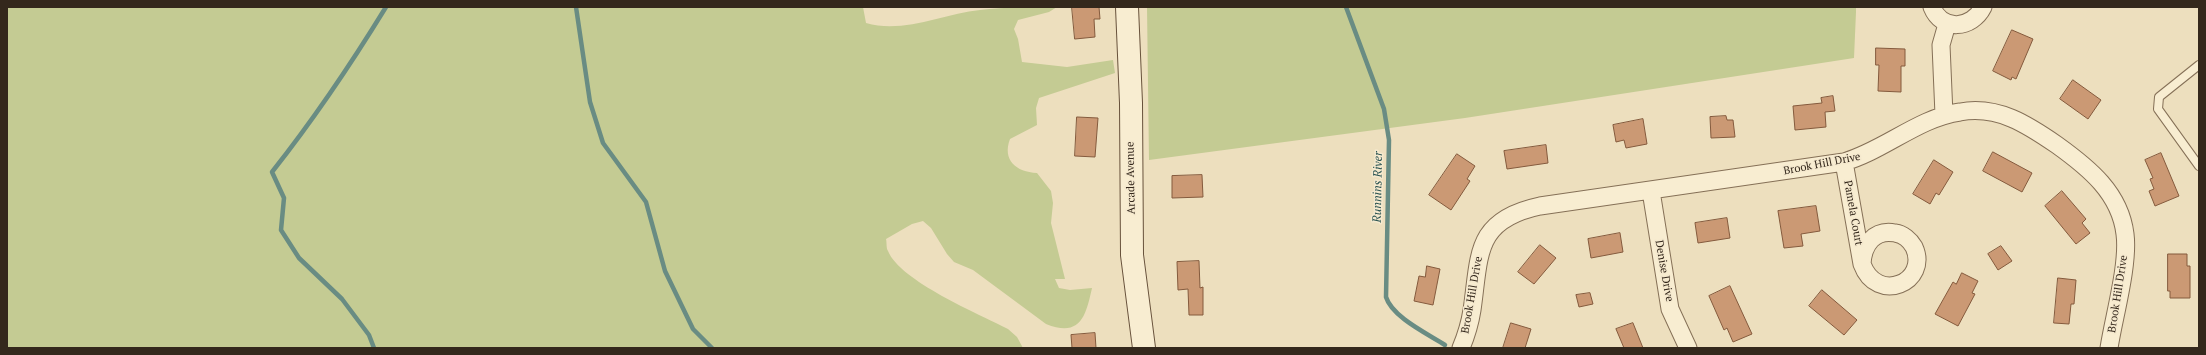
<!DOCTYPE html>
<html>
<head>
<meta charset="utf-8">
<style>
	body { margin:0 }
	#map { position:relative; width:2206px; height:355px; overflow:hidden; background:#eddfbe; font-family:"PT Serif",serif }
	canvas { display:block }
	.frame { position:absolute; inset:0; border:8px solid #34281c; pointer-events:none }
</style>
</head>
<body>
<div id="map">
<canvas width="2206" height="355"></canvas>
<div class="frame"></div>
</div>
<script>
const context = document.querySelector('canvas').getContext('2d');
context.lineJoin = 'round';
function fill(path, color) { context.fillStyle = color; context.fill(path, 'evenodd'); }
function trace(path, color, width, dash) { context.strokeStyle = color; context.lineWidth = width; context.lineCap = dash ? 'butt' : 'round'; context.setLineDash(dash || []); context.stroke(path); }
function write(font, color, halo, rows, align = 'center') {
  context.font = font + ' "PT Serif",serif'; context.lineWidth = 3; context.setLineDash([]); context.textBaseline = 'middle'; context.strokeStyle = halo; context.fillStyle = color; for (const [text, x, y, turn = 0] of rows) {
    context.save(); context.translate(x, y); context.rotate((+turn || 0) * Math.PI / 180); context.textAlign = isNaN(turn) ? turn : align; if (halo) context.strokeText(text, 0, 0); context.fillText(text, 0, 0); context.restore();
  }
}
fill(new Path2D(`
	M 7,7 L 863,7 L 866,23 C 903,34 943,14 980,10 C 1006,7 1031,7 1057,7 L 1049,12 L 1018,20 L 1014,29 L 1018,39 L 1022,62 L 1067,67 L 1113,60 L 1115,73 L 1039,98 L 1036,108 L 1037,125 L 1010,139 C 1002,160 1016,172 1037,173 L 1051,191 L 1053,203 L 1051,223 L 1065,279 L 1055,279 L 1059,288 L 1070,290 L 1092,288 C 1086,315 1081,338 1046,324 L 973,270 L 954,262 L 947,254 L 931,228 L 923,221 L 912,224 L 886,239 C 887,243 886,248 888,251 C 900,281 979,314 1008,329 L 1017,337 L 1023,348 L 7,348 Z
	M 1147,7 L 1856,7 L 1856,12 L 1854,58 L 1465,118 L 1149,160 Z`), '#c4cb93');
trace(new Path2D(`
	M 576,7 L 590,102 L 603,143 L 646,202 L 665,271 L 693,329 L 712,348
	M 1346,7 L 1384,109 L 1389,140 L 1386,297 C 1392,317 1428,334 1445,345
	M 374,348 L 369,335 L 342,299 L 299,258 L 281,230 L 284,198 L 272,172 C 314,119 351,64 386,7`), '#698c83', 4.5);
const building = new Path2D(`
	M 1072,7 L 1099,7 L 1100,19 L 1094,19 L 1095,37 L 1075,39 Z
	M 2012,30 L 2033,39 L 2016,79 L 2012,77 L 2011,80 L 1993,71 Z
	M 1876,48 L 1905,49 L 1905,66 L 1901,66 L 1901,92 L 1878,91 L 1879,65 L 1876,65 Z
	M 2073,80 L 2101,100 L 2088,119 L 2060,99 Z
	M 1833,96 L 1835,111 L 1825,112 L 1826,127 L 1795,130 L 1793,106 L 1822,103 L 1821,98 Z
	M 1726,116 L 1727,120 L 1733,120 L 1735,137 L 1711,138 L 1710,117 Z
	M 1077,117 L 1098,118 L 1095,157 L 1075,156 Z
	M 1643,119 L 1647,144 L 1626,148 L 1624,140 L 1616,142 L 1613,125 Z
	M 1546,145 L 1548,163 L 1507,169 L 1504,151 Z
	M 1993,152 L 2032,173 L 2022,192 L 1983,171 Z
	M 2161,153 L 2179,196 L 2155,206 L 2149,191 L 2154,189 L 2150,179 L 2153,178 L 2145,160 Z
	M 1457,154 L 1475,166 L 1467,179 L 1470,181 L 1451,210 L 1429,195 Z
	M 1934,160 L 1953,172 L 1939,195 L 1936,193 L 1930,204 L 1913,194 Z
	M 1202,175 L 1203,197 L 1172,198 L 1172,176 Z
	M 2062,191 L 2086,219 L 2082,223 L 2090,233 L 2076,244 L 2045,206 Z
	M 1816,206 L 1820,231 L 1801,234 L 1803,246 L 1784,248 L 1778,211 Z
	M 1727,218 L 1730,238 L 1698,243 L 1695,223 Z
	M 1620,233 L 1623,252 L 1591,258 L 1588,239 Z
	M 1540,245 L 1556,258 L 1534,284 L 1518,272 Z
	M 2001,246 L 2012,261 L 1998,270 L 1988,254 Z
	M 2168,254 L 2187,254 L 2187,266 L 2190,266 L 2190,298 L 2170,298 L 2170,291 L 2168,291 Z
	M 1199,261 L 1200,288 L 1203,287 L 1203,315 L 1189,315 L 1188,289 L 1178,290 L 1177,262 Z
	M 1427,266 L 1440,269 L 1433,305 L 1414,301 L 1419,276 L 1425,277 Z
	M 1962,273 L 1978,281 L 1972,293 L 1975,294 L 1958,326 L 1935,314 L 1953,282 L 1956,284 Z
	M 2058,278 L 2076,280 L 2074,304 L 2071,304 L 2069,324 L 2054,323 Z
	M 1730,286 L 1752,334 L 1733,342 L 1727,328 L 1724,330 L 1709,296 Z
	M 1822,290 L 1857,320 L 1844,335 L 1809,306 Z
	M 1590,293 L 1593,304 L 1579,307 L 1576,295 Z
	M 1511,323 L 1531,329 L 1525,348 L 1503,348 Z
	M 1633,323 L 1643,348 L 1624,348 L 1616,329 Z
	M 1095,333 L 1096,348 L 1072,348 L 1071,335 Z`);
fill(building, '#cb9974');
trace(building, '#845a3d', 1);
const service = new Path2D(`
	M 2199,65 L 2159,97 L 2158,109 L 2199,166`);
const minor = new Path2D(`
	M 1932,7 C 1942,32 1972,29 1983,7
	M 1944,115 L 1941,45 L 1947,24
	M 1844,162 L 1862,264 C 1877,305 1930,282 1914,247 C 1910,240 1903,234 1895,233 C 1874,229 1863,245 1862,264
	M 1651,191 L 1670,309 L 1688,348
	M 1461,348 C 1466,336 1470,323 1472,310 C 1480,255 1474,220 1540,206 L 1844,162 C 1885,150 1918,118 1960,112 C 1998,105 2028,125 2057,145 C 2089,168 2120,193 2125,234 C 2129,264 2114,316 2109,348`);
const secondary = new Path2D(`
	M 1127,7 L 1131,103 L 1132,255 L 1144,348`);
trace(service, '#857057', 10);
trace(minor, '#857057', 19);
trace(secondary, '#67513b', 24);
trace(service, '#f8edd1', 8);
trace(minor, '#f8edd1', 17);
trace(secondary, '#f8edd1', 22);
write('11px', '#34281c', '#f5e9ce', [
	["Brook Hill Drive",1822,164,-11],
	["Arcade Avenue",1131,178,-91],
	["Pamela Court",1853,213,80],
	["Denise Drive",1664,271,80],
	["Brook Hill Drive",2118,294,-81],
	["Brook Hill Drive",1472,295,-80]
]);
write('italic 12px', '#2b5452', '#f5e9ce', [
	["Runnins River",1378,187,-89]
]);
</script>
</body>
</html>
